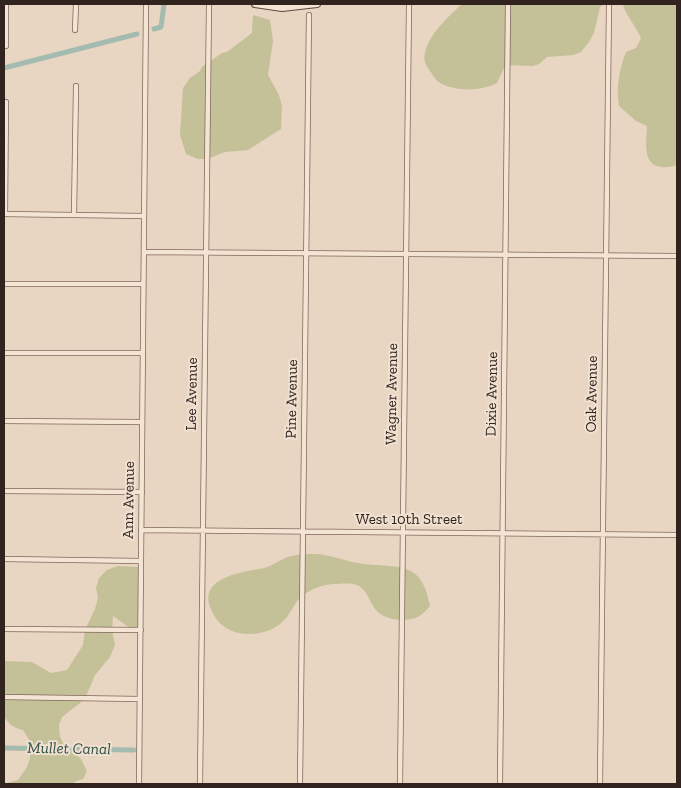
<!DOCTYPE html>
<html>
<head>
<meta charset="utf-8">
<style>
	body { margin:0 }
	#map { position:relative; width:681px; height:788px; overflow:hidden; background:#e8d5c2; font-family:"Zilla Slab",serif }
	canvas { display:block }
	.frame { position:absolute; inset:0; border:5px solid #31231e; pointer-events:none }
</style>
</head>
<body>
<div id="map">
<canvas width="681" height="788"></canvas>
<div class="frame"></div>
</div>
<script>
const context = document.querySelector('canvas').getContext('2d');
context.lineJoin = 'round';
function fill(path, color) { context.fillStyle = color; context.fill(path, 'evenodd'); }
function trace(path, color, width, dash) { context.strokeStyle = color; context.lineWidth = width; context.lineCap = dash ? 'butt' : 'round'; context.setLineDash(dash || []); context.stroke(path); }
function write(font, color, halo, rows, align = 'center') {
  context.font = font + ' "Zilla Slab",serif'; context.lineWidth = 4; context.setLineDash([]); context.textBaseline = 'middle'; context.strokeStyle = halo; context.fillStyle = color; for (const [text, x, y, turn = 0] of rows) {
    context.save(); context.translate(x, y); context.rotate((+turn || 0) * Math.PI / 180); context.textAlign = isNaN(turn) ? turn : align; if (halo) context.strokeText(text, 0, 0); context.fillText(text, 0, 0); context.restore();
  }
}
fill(new Path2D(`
	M 462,4 L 604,4 L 600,7 L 594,33 L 589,42 L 581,52 L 573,55 L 547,57 L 539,64 L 533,66 L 507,65 L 503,70 L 497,83 C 482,91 456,92 440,83 C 436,81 433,75 430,71 C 426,66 423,60 425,53 C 429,34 448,17 462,4 Z
	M 623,4 L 677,4 L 677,165 C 672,166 666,168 661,167 C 641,165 647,139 647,126 L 636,121 L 619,106 C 616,88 619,70 626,52 L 636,48 L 641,38 C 637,28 624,12 623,4 Z
	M 253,15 L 270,20 L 273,41 L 268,75 L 279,95 L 282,106 L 281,129 L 248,150 L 225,152 L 207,159 L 198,159 L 186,154 L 180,135 L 183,88 L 190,78 L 200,71 L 202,67 L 222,53 L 227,52 L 252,33 Z
	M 318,554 C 334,556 348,562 364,564 C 401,568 422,561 430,606 C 427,609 425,612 422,614 C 412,623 389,621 379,613 C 370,606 369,592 359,586 C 352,582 341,584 333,584 C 321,585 308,590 299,599 C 294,604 291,612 286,618 C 274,633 252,637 235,632 C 223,628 215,620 211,609 C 197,577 244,572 264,568 C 273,566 282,558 291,556 C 300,554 310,554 318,554 Z
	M 118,566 L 138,567 L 140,573 L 141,632 L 130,628 L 113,616 L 112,630 L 115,645 L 110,657 L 95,675 L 87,694 L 80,703 L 62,717 L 59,725 L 60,737 L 64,745 L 81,759 L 87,771 L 83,779 L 76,781 L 73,784 L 4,784 L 18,780 L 27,767 L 30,758 L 30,741 L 23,730 C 14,728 8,724 4,716 L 4,661 L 32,662 L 51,673 L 67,670 L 83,645 L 85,630 L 95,609 L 98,598 L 96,588 L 99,578 L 107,570 Z`), '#c4c098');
trace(new Path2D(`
	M 154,29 L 161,27 L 164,4
	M 4,68 L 137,34
	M 4,748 L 134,750`), '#a4bbaf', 5);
const street = new Path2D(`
	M 75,30 L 76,4
	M 6,46 L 6,4
	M 4,214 L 144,216
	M 5,214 L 6,102
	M 74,215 L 76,86
	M 144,252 L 677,256
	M 4,284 L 143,284
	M 4,353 L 143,353
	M 4,421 L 142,422
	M 4,491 L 142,492
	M 141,530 L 677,535
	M 4,559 L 141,561
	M 4,629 L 141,630
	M 4,697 L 140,699
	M 139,784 L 146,4
	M 200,784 L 209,4
	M 300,784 L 309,15
	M 400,784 L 409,4
	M 500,784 L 508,4
	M 600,784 L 609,4`);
const secondary = new Path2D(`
	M 255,4 L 282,8 L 317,4`);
trace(street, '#7f675b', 6);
trace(secondary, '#61493f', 8);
trace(street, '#f4e4d4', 4.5);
trace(secondary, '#f4e4d4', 6);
write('15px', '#31231e', '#f0e1d1', [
	["Lee Avenue",192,394,-89],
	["Wagner Avenue",392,394,-89],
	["Dixie Avenue",492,394,-89],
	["Oak Avenue",592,394,-89],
	["Pine Avenue",292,399,-89],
	["Ann Avenue",129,500,-89],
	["West 10th Street",409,520]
]);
write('italic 16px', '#2f4f46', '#f0e1d1', [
	["Mullet Canal",69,749,1]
]);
</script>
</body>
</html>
